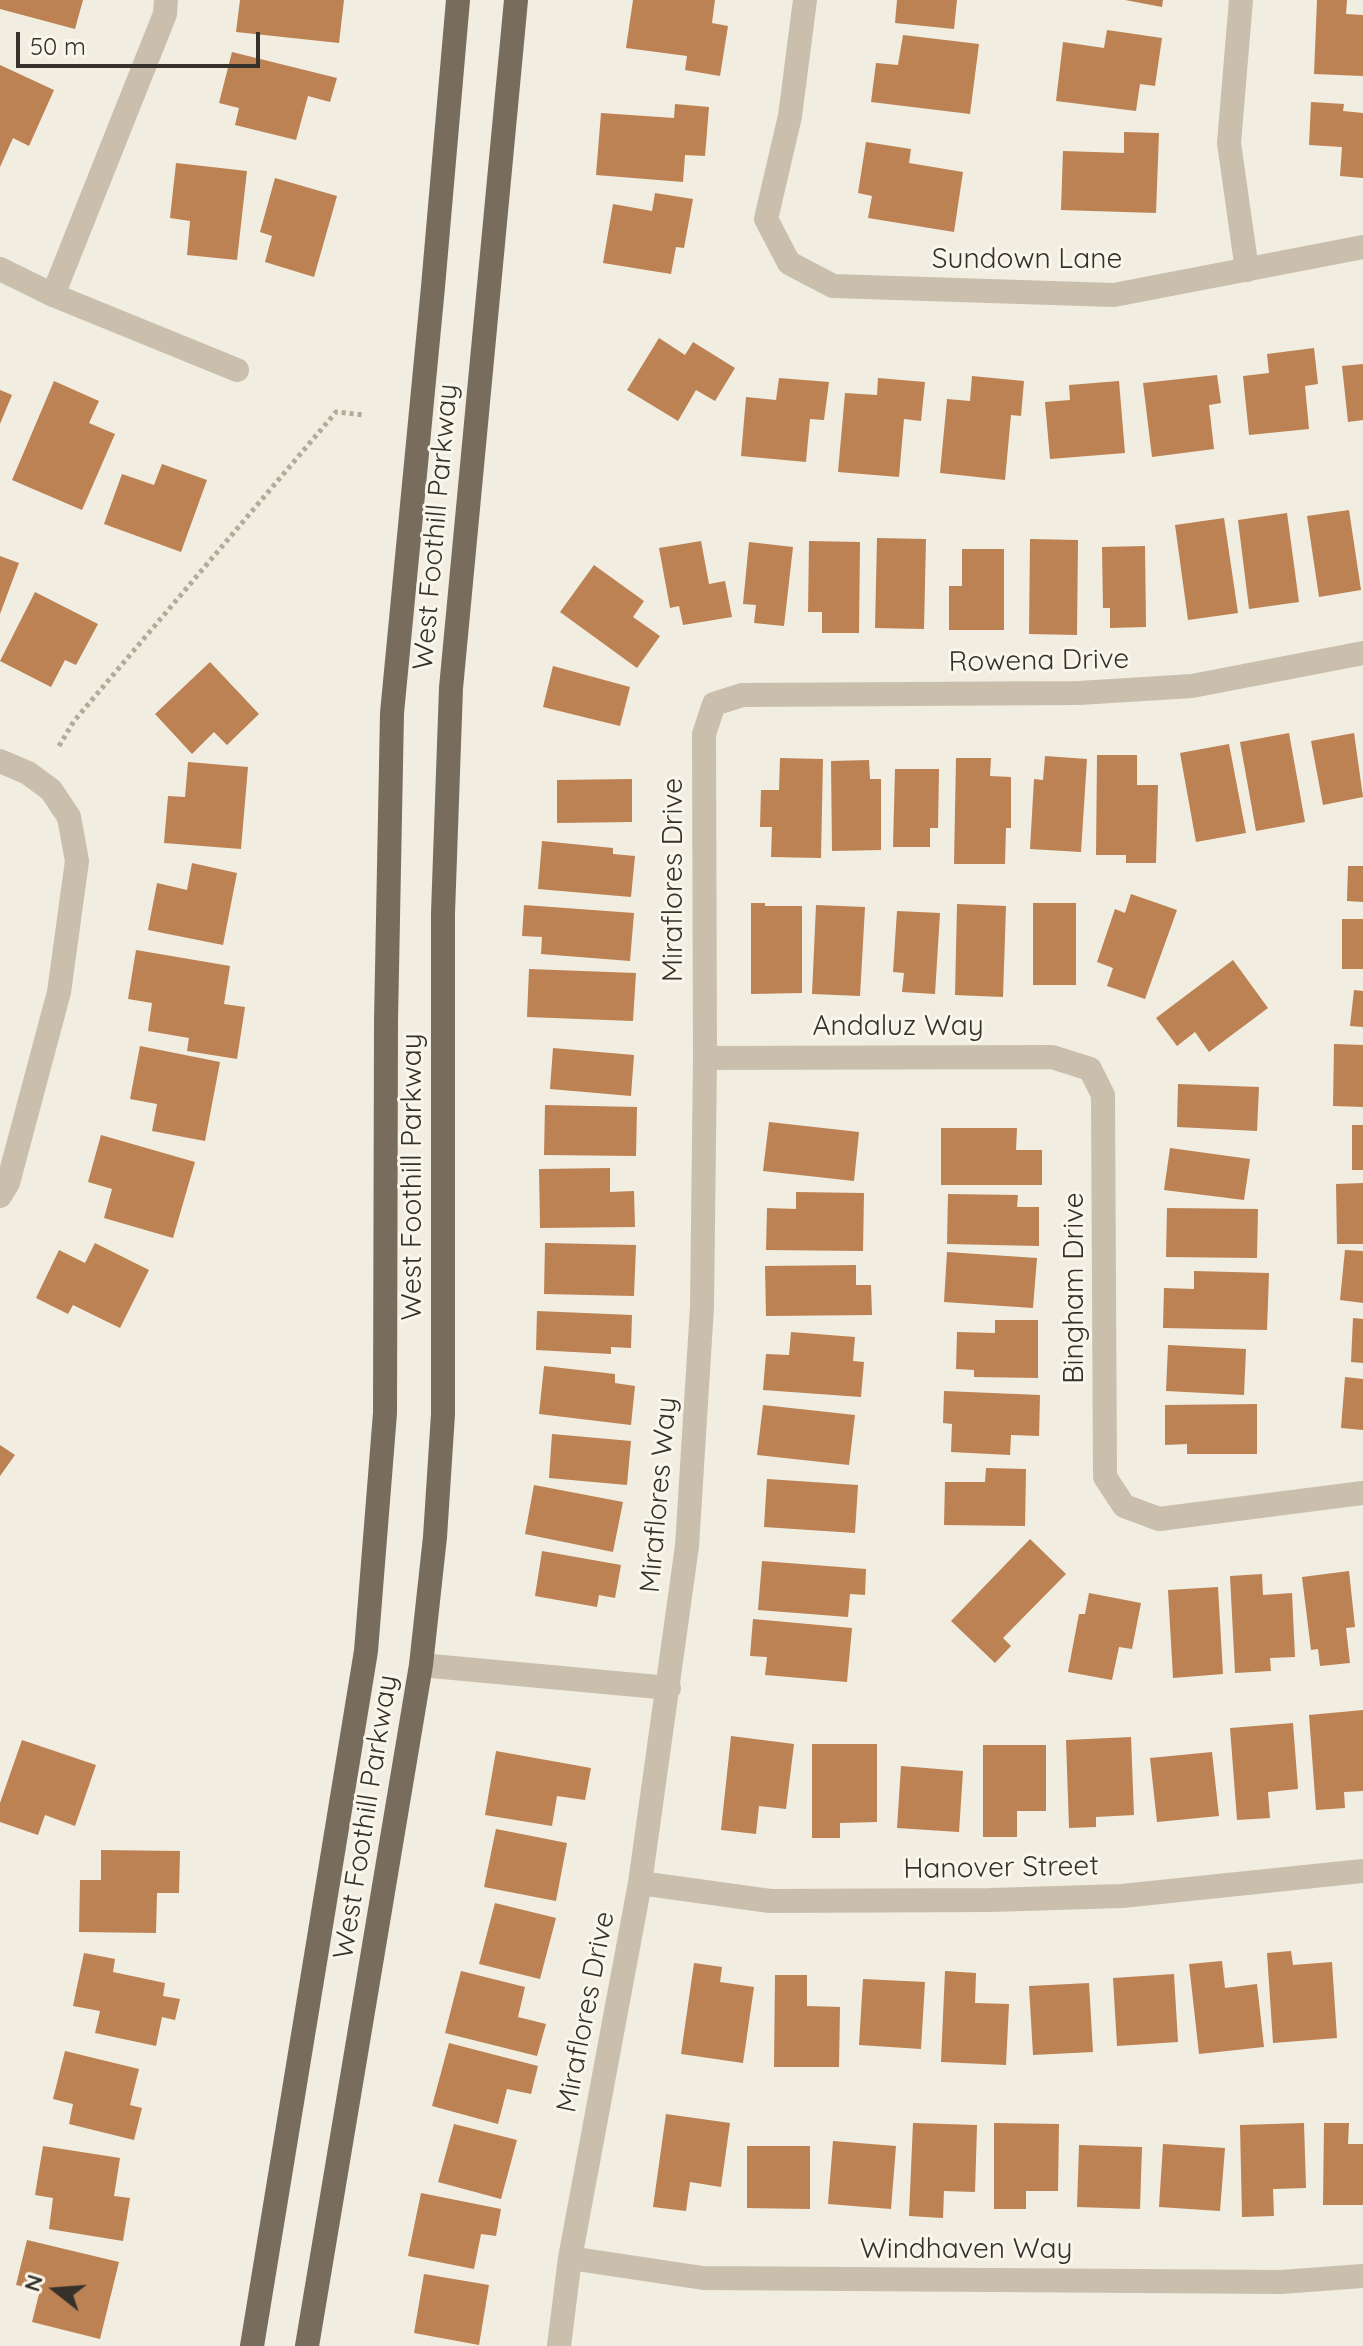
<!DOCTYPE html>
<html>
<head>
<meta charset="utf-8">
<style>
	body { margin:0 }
	#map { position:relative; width:1363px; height:2346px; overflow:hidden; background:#f1ede0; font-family:Quicksand,sans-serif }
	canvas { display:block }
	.north { position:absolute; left:16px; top:2250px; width:80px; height:80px; -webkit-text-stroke:6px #f9f6ec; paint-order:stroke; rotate:287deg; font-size:22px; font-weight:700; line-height:32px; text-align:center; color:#37312b }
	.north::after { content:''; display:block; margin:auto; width:28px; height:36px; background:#37312b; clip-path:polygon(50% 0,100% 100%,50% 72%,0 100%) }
	.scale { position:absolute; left:16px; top:32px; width:244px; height:36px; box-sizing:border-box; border:4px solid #37312b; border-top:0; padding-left:10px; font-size:24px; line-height:28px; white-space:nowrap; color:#37312b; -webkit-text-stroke:6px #f9f6ec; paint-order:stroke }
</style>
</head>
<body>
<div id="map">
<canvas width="1363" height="2346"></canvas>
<div class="north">N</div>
<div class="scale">50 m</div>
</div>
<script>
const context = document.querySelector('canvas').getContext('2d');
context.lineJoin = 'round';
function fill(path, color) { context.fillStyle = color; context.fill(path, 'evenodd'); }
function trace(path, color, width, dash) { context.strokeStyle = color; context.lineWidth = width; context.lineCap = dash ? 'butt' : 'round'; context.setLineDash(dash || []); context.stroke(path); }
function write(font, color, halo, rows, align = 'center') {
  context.font = font + ' Quicksand,sans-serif'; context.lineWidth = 6; context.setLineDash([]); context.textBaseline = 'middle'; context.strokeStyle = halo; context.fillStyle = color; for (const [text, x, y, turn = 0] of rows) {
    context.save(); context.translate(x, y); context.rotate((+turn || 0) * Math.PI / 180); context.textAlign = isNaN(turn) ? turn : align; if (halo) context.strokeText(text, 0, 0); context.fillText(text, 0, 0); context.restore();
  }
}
fill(new Path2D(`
	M 0,0 L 83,0 L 75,29 L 0,9 Z
	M 240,0 L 344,0 L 339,43 L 236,32 Z
	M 633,0 L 715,0 L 712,23 L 728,26 L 720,76 L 685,70 L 687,56 L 626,48 Z
	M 897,0 L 957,0 L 954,29 L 895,23 Z
	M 1125,0 L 1163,0 L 1162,7 Z
	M 1317,0 L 1347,0 L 1346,14 L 1363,15 L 1363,76 L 1314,74 Z
	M 1107,30 L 1162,38 L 1155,86 L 1140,84 L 1136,111 L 1056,101 L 1063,42 L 1104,48 Z
	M 903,35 L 979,44 L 970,114 L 871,102 L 876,63 L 898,65 Z
	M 232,52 L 337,78 L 330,102 L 308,96 L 296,140 L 235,125 L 239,108 L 219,103 Z
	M 0,65 L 54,90 L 29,146 L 13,138 L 0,167 Z
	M 1311,102 L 1344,104 L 1343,111 L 1363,113 L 1363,178 L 1340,176 L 1342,147 L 1309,145 Z
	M 675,104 L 709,107 L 705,156 L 685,155 L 683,182 L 596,175 L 601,113 L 674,118 Z
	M 1124,132 L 1159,133 L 1156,213 L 1061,210 L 1063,151 L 1124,153 Z
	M 866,142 L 911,149 L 909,163 L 963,172 L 954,232 L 868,218 L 872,196 L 858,193 Z
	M 176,163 L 247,171 L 237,260 L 187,255 L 190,221 L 170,218 Z
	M 275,178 L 337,196 L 314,277 L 265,262 L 272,236 L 260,232 Z
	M 655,193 L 693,199 L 684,248 L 676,247 L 671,274 L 603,263 L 613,204 L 652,211 Z
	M 659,338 L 685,355 L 693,342 L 735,368 L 715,401 L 696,390 L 678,421 L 627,390 Z
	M 1314,348 L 1318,384 L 1305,386 L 1309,429 L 1249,435 L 1243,376 L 1269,373 L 1267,354 Z
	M 1363,364 L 1363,420 L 1348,422 L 1342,366 Z
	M 1217,375 L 1221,403 L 1209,405 L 1214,449 L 1152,457 L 1143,383 Z
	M 972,376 L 1024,381 L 1021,416 L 1011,415 L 1005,480 L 940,473 L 947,399 L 970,401 Z
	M 779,378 L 829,382 L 824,420 L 810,419 L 806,462 L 741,456 L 746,397 L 776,400 Z
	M 878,378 L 925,382 L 921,421 L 904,419 L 899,477 L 838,472 L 845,393 L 877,395 Z
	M 54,381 L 99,401 L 89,423 L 115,434 L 82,510 L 12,480 Z
	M 1119,381 L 1125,453 L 1050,459 L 1045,402 L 1070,400 L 1069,385 Z
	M 0,390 L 12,395 L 0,424 Z
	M 162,464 L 207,480 L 181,552 L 104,524 L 122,474 L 154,485 Z
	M 1349,510 L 1361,590 L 1319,597 L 1307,516 Z
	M 1287,513 L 1299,602 L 1249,609 L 1238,520 Z
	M 1224,518 L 1238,613 L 1188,620 L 1175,525 Z
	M 877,538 L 926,539 L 924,629 L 875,628 Z
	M 1030,539 L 1078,540 L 1077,635 L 1029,634 Z
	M 701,541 L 709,584 L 725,581 L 732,617 L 683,625 L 679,606 L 670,608 L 659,548 Z
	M 809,541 L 860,542 L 859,633 L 822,633 L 822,612 L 808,612 Z
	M 749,542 L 793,547 L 784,626 L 754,623 L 756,605 L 743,604 Z
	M 1145,546 L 1146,627 L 1110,628 L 1110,608 L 1103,608 L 1102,547 Z
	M 962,549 L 1004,549 L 1004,630 L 949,630 L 949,586 L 962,586 Z
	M 0,556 L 19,563 L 0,614 Z
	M 594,565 L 644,601 L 633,617 L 660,636 L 637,668 L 560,612 Z
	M 35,592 L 98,624 L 76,665 L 65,660 L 51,687 L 0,661 Z
	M 210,662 L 259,714 L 227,745 L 214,732 L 192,754 L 155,714 Z
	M 553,666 L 630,687 L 620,726 L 543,707 Z
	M 1289,733 L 1305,822 L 1256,831 L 1240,742 Z
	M 1354,733 L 1363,797 L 1323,805 L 1311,741 Z
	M 1229,744 L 1246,833 L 1196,842 L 1180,753 Z
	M 1097,755 L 1137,755 L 1137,785 L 1158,785 L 1156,863 L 1126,863 L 1126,855 L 1096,855 Z
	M 1045,756 L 1087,759 L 1081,852 L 1030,849 L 1034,779 L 1043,780 Z
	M 780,758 L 823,759 L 821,858 L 771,857 L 772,827 L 760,827 L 761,790 L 779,790 Z
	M 956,758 L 991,758 L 990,776 L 1011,777 L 1011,828 L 1006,828 L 1005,864 L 954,864 Z
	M 869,760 L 870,779 L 881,779 L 881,850 L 832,851 L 831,761 Z
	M 188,762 L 248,767 L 241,849 L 164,843 L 168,796 L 185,797 Z
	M 895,769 L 939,769 L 938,828 L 930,828 L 930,847 L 893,847 Z
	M 632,779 L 632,822 L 557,823 L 557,780 Z
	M 542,841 L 613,848 L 613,854 L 635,856 L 631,897 L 538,889 Z
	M 192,863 L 237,873 L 223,945 L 148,930 L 157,883 L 187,890 Z
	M 1348,866 L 1363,866 L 1363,902 L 1347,901 Z
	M 1131,894 L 1177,910 L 1145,999 L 1107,986 L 1113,968 L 1097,962 L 1115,909 L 1125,913 Z
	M 751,903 L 765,903 L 765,906 L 802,906 L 802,993 L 751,994 Z
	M 1033,903 L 1076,903 L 1076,985 L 1033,985 Z
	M 957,904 L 1006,906 L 1003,997 L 955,995 Z
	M 524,905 L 634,913 L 630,961 L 541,954 L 542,937 L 522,936 Z
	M 816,905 L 865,907 L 860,996 L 812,994 Z
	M 897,911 L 940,913 L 935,994 L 902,992 L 904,973 L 893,972 Z
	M 1342,919 L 1363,919 L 1363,969 L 1342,969 Z
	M 136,950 L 230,966 L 224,1004 L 245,1007 L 237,1059 L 187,1051 L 189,1038 L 148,1031 L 152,1003 L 128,999 Z
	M 1233,960 L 1268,1008 L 1209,1052 L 1195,1032 L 1177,1046 L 1156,1018 Z
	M 529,969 L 636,973 L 633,1021 L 527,1017 Z
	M 1354,990 L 1363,991 L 1363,1027 L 1350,1026 Z
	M 1334,1044 L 1363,1045 L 1363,1107 L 1333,1106 Z
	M 140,1046 L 220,1062 L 205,1141 L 152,1131 L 157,1104 L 130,1099 Z
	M 553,1048 L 634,1055 L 631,1096 L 550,1089 Z
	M 1178,1084 L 1259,1087 L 1257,1131 L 1177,1127 Z
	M 545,1105 L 637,1107 L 636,1156 L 544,1155 Z
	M 769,1122 L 859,1132 L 854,1181 L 763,1171 Z
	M 1352,1125 L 1363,1125 L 1363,1170 L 1352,1170 Z
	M 941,1128 L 1017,1128 L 1016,1150 L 1042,1150 L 1042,1185 L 941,1185 Z
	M 101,1135 L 195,1162 L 173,1238 L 104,1218 L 112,1189 L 88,1182 Z
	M 1170,1148 L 1250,1159 L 1244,1200 L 1164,1190 Z
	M 610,1168 L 610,1192 L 634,1191 L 635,1227 L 540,1228 L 539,1169 Z
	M 1363,1183 L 1363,1244 L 1337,1244 L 1336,1184 Z
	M 796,1192 L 864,1193 L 863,1251 L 766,1250 L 767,1208 L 796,1209 Z
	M 948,1194 L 1018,1195 L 1017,1207 L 1039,1207 L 1039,1246 L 947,1244 Z
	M 1167,1208 L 1258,1209 L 1257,1258 L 1166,1257 Z
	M 95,1243 L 149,1270 L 120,1328 L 73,1305 L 68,1314 L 36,1298 L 59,1250 L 85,1263 Z
	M 545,1243 L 636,1245 L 634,1296 L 544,1294 Z
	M 1345,1250 L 1363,1251 L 1363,1303 L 1340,1300 Z
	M 947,1252 L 1037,1258 L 1033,1308 L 944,1302 Z
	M 856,1265 L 856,1285 L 871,1285 L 872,1315 L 766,1316 L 765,1266 Z
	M 1194,1271 L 1269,1273 L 1267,1330 L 1163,1328 L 1164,1288 L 1194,1289 Z
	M 537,1311 L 632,1315 L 631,1348 L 611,1347 L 611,1354 L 536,1350 Z
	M 1353,1318 L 1363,1319 L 1363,1363 L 1351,1362 Z
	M 995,1320 L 1038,1320 L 1038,1378 L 974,1377 L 974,1370 L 956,1369 L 957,1332 L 995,1333 Z
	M 791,1332 L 855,1337 L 853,1361 L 864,1362 L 861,1397 L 763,1390 L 766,1354 L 789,1355 Z
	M 1168,1345 L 1246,1349 L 1244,1395 L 1166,1391 Z
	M 544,1366 L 615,1374 L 615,1383 L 635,1386 L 631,1425 L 539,1414 Z
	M 1345,1377 L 1363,1379 L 1363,1430 L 1341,1428 Z
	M 944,1391 L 1040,1395 L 1039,1436 L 1011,1435 L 1010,1455 L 951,1452 L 952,1424 L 943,1423 Z
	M 1257,1404 L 1257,1454 L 1187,1454 L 1187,1444 L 1165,1445 L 1165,1405 Z
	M 763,1405 L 855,1415 L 849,1465 L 757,1455 Z
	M 552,1434 L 631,1441 L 627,1485 L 549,1478 Z
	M 0,1445 L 15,1455 L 0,1476 Z
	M 986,1468 L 1026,1469 L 1025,1526 L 944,1525 L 945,1482 L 985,1482 Z
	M 767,1479 L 858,1485 L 855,1533 L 764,1527 Z
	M 534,1485 L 623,1502 L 613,1552 L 525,1534 Z
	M 1030,1539 L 1066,1574 L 1003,1638 L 1011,1646 L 995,1663 L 951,1621 Z
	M 542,1551 L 621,1565 L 615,1598 L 599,1595 L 597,1607 L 535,1596 Z
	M 762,1561 L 866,1569 L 865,1595 L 850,1594 L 848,1617 L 758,1610 Z
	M 1349,1571 L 1355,1627 L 1346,1628 L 1350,1663 L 1320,1666 L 1318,1649 L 1311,1650 L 1302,1577 Z
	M 1262,1574 L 1263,1595 L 1292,1593 L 1295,1657 L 1270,1658 L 1271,1671 L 1235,1673 L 1230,1576 Z
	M 1218,1587 L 1223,1674 L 1173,1678 L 1168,1590 Z
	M 1089,1593 L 1141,1603 L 1132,1649 L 1119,1647 L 1112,1680 L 1068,1672 L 1079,1614 L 1085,1614 Z
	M 753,1619 L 852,1628 L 847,1682 L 765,1675 L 767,1657 L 750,1656 Z
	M 1363,1710 L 1363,1791 L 1344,1792 L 1345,1808 L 1316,1810 L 1309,1715 Z
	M 1293,1723 L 1298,1789 L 1268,1792 L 1270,1818 L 1237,1820 L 1230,1728 Z
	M 731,1736 L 794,1744 L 786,1809 L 759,1806 L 756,1834 L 721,1830 Z
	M 1131,1737 L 1134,1815 L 1096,1817 L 1096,1827 L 1069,1828 L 1066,1740 Z
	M 22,1740 L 96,1765 L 75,1826 L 45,1815 L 38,1835 L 0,1822 L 0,1803 Z
	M 812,1744 L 877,1744 L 877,1822 L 840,1823 L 840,1838 L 812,1838 Z
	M 983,1745 L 1046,1745 L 1046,1811 L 1017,1811 L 1017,1837 L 983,1837 Z
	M 496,1751 L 591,1768 L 585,1800 L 557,1796 L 552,1826 L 485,1815 Z
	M 1212,1752 L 1219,1816 L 1157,1822 L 1150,1758 Z
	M 901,1766 L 963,1771 L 959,1832 L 897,1828 Z
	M 496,1829 L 567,1843 L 556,1901 L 484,1887 Z
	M 101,1850 L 180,1851 L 179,1893 L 157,1893 L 156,1933 L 79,1932 L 80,1880 L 101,1880 Z
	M 495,1903 L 556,1918 L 540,1979 L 479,1964 Z
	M 1291,1951 L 1293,1965 L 1332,1962 L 1337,2038 L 1273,2043 L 1267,1953 Z
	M 84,1953 L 115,1959 L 113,1972 L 165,1983 L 163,1996 L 180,1999 L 175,2020 L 162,2017 L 156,2046 L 95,2033 L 100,2011 L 73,2006 Z
	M 1222,1961 L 1225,1988 L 1257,1984 L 1264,2047 L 1199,2054 L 1189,1964 Z
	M 694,1963 L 722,1967 L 720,1982 L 754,1987 L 743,2063 L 681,2054 Z
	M 461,1971 L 525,1987 L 518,2017 L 546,2024 L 537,2056 L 445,2033 Z
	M 945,1971 L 976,1973 L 975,2003 L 1009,2004 L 1006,2065 L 941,2062 Z
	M 1174,1974 L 1178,2042 L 1117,2046 L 1113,1978 Z
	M 775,1975 L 807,1975 L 807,2006 L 840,2007 L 839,2067 L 774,2067 Z
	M 863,1979 L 925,1982 L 921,2049 L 859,2045 Z
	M 1089,1983 L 1093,2052 L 1033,2055 L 1029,1986 Z
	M 449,2043 L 538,2066 L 531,2094 L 507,2089 L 498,2124 L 432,2106 Z
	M 65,2051 L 139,2069 L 130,2105 L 142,2108 L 134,2140 L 69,2124 L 73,2104 L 53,2099 Z
	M 666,2114 L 730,2123 L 721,2187 L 690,2182 L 686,2211 L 653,2207 Z
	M 913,2123 L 977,2125 L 975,2192 L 944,2191 L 943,2218 L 909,2216 Z
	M 994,2123 L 1059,2124 L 1058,2191 L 1026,2191 L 1026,2209 L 994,2209 Z
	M 1304,2123 L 1306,2188 L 1273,2189 L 1274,2216 L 1242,2217 L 1240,2125 Z
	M 1324,2123 L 1349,2123 L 1348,2144 L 1363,2144 L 1363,2205 L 1323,2205 Z
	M 454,2124 L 517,2140 L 501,2199 L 438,2182 Z
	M 833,2141 L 896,2146 L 891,2209 L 828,2204 Z
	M 1163,2144 L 1225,2148 L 1220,2211 L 1159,2207 Z
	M 1079,2145 L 1142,2147 L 1140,2209 L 1077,2207 Z
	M 43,2146 L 120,2158 L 114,2196 L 130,2198 L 123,2241 L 49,2229 L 53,2198 L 35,2195 Z
	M 747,2146 L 810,2146 L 810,2209 L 747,2208 Z
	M 421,2193 L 501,2209 L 496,2236 L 481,2234 L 474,2269 L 408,2256 Z
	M 27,2240 L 119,2262 L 100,2339 L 32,2322 L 40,2290 L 16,2285 Z
	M 424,2274 L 489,2285 L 479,2345 L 414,2333 Z`), '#bc8253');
trace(new Path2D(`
	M 59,746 L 74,721 L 336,412 L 364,415`), '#b4aa97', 5, [4, 4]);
trace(new Path2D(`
	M 805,0 L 790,116 L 766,219 L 789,263 L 833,286 L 1114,295 L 1363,247
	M 1241,0 L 1229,143 L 1247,270
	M 0,269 L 53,295 L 237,370
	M 53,295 L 165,14 L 166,0
	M 0,761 L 28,773 L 51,790 L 69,817 L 77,861 L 59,992 L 8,1183 L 0,1196
	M 705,1058 L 1052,1057 L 1090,1069 L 1103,1095 L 1105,1477 L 1124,1506 L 1159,1519 L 1363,1493
	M 421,1665 L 669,1688
	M 640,1883 L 770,1901 L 990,1900 L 1122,1896 L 1363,1871
	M 570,2258 L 703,2278 L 1281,2282 L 1363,2276
	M 559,2346 L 570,2258 L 640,1883 L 687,1546 L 702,1307 L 705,1058 L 704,734 L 714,704 L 742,695 L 1079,693 L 1192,686 L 1363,653`), '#c9bfac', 24);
trace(new Path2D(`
	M 252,2346 L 366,1651 L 385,1413 L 386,1021 L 392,713 L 433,287 L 458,0
	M 307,2346 L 421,1665 L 435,1537 L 443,1414 L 443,913 L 451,688 L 516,0`), '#786c5d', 24);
write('28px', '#37312b', '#f9f6ec', [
	["Sundown Lane",1027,260],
	["West Foothill Parkway",436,527,-85],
	["Rowena Drive",1039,661,-1],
	["Miraflores Drive",674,880,-90],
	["Andaluz Way",898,1027],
	["West Foothill Parkway",413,1177,-90],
	["Bingham Drive",1075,1288,-90],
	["Miraflores Way",659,1495,-85],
	["West Foothill Parkway",366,1817,-81],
	["Hanover Street",1001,1868,-1],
	["Miraflores Drive",586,2012,-79],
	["Windhaven Way",966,2250]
]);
</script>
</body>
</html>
